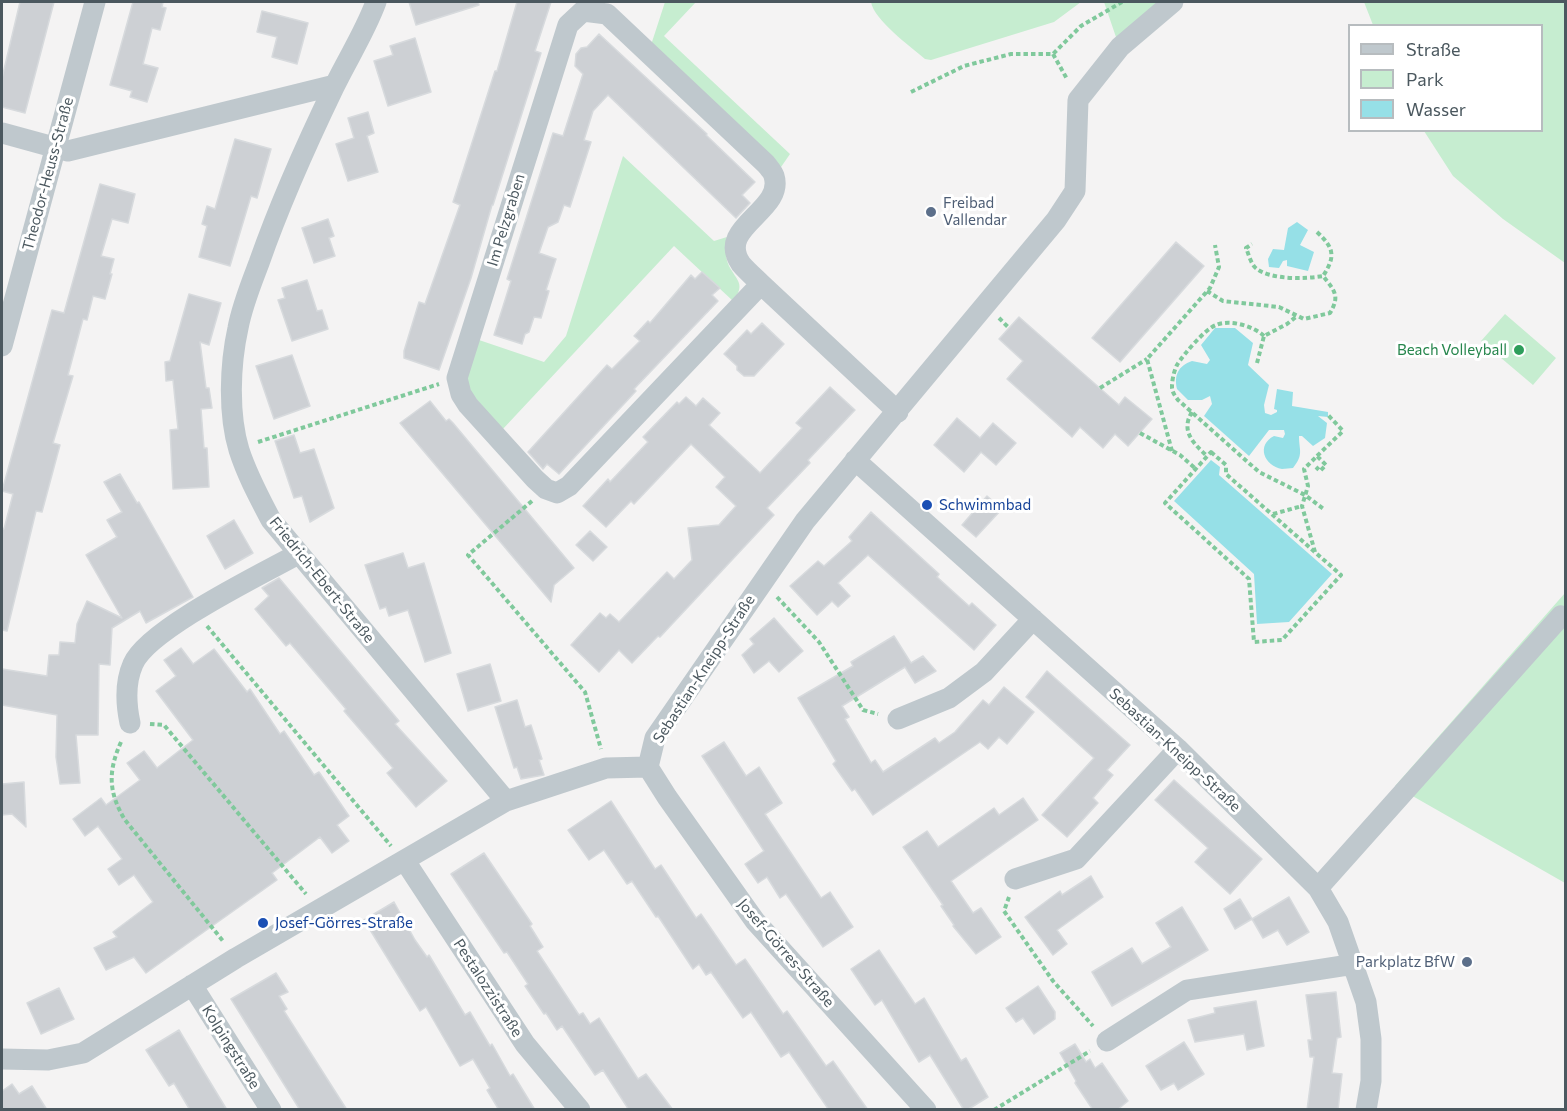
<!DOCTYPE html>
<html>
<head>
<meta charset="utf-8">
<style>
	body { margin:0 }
	#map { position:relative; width:1567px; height:1111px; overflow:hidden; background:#f4f3f3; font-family:Commissioner,sans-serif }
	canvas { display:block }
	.frame { position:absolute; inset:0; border:3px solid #4b585f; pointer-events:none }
	.legend { position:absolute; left:1348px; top:24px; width:195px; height:108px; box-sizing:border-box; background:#fff; border:2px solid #b7bcbf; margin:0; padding:8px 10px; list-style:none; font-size:18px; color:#4b585f }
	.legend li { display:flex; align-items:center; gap:12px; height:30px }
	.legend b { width:30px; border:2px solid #b7bcbf }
</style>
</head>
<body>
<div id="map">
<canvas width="1567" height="1111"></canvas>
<div class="frame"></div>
<ul class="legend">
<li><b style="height:8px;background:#bfc8cd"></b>Straße</li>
<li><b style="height:16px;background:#c6edd0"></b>Park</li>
<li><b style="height:16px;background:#96e0e7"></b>Wasser</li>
</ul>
</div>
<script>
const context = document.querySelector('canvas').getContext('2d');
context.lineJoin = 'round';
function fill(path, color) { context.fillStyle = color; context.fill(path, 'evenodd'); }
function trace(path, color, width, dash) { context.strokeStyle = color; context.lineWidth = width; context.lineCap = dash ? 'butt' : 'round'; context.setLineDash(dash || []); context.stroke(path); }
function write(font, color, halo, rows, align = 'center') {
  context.font = font + ' Commissioner,sans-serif'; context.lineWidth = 6; context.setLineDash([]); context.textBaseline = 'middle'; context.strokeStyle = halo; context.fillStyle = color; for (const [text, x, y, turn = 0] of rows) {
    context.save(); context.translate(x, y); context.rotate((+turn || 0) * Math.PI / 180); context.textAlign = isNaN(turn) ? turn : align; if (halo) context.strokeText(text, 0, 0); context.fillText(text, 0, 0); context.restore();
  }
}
fill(new Path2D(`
	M 665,2 L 696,2 L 664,36 L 790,154 L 779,170 L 651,45 Z
	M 871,2 L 1081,2 L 1054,22 L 931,60 L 925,59 C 911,47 874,20 871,2 Z
	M 1104,2 L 1162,2 L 1117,40 Z
	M 1364,2 L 1565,2 L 1565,263 L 1503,219 L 1453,176 L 1424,131 L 1542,130 L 1542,26 L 1373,25 Z
	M 623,156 L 714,241 L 727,237 C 725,247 725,257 729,266 C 737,281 746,284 733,301 L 674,246 L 502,430 L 468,389 L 467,376 L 479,340 L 544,362 L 566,336 Z
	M 1505,314 L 1556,358 L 1533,385 L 1481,341 Z
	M 1565,593 L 1565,883 L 1395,786 Z`), '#c6edd0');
fill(new Path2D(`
	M 1297,222 L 1308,230 L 1300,245 L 1314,252 L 1308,271 L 1287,266 L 1287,260 L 1283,261 L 1279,268 L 1269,267 L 1268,259 L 1273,249 L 1284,250 L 1288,228 Z
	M 1215,328 L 1235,328 L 1253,343 L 1248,365 L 1269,385 L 1264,405 L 1265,413 L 1271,415 L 1277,412 L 1277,410 L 1274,409 L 1277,389 L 1293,392 L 1292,406 L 1328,412 L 1328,417 L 1318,416 L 1327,423 L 1325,438 L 1313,446 L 1302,436 L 1299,436 C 1299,451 1304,454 1293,468 C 1289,468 1286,469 1282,469 C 1264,466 1256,445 1274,436 L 1283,438 L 1285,434 L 1284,430 L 1269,430 L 1249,456 L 1204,416 L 1212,404 L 1210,396 L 1202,400 L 1188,400 L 1177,389 C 1174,375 1178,366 1192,361 L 1207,364 L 1210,360 L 1201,345 Z
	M 1211,460 L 1220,467 L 1219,475 L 1332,574 L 1289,622 L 1257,624 L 1254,574 L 1174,501 Z`), '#96e0e7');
const building = new Path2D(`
	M 20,2 L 54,2 L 25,113 L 2,107 L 2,78 Z
	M 133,2 L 163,2 L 162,7 L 166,8 L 160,30 L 152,28 L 143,64 L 158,68 L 147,102 L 130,97 L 132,91 L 110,85 Z
	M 409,2 L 478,2 L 479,5 L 416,25 Z
	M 517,2 L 551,2 L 535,51 L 541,53 L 493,205 L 492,205 L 471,278 L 439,370 L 404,358 L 404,351 L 419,302 L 425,304 L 460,205 L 453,202 L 495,71 L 497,71 Z
	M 262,11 L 308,23 L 297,64 L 272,57 L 277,37 L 257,32 Z
	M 599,34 L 707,134 L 706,135 L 755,182 L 742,195 L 750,203 L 736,218 L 608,95 L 593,111 L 584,140 L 591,142 L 570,207 L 564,205 L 558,222 L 548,227 L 539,253 L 556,259 L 546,290 L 549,291 L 541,318 L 534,317 L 529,332 L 525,334 L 522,344 L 494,335 L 511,281 L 507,279 L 553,133 L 563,136 L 583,74 L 575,66 L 576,54 L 581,48 L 587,47 Z
	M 415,38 L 431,92 L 388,106 L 374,61 L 393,55 L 390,46 Z
	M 368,112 L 374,133 L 367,136 L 378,172 L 348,181 L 336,144 L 354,138 L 348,118 Z
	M 235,139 L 271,149 L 257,198 L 251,196 L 230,266 L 199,257 L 207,226 L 202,224 L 207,206 L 215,209 Z
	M 100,184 L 135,194 L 128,223 L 112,219 L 101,256 L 114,259 L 110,274 L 112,274 L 105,299 L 93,296 L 87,320 L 83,319 L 68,375 L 73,376 L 53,443 L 60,445 L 42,512 L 36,511 L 7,631 L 2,630 L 2,528 L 4,529 L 13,494 L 2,491 L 52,310 L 64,313 Z
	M 328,219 L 334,236 L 329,238 L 335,256 L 314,263 L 302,228 Z
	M 1176,242 L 1204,266 L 1120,362 L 1092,338 Z
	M 702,272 L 720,288 L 712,295 L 718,301 L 634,389 L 636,391 L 559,474 L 547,464 L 543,469 L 528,452 L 607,365 L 612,369 L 640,341 L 634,336 L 648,321 L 650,323 L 691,275 L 695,279 Z
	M 307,280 L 317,311 L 322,310 L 328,329 L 292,341 L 278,300 L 285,298 L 282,288 Z
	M 189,294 L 221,303 L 209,345 L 200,342 L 206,388 L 209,388 L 212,408 L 201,409 L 204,448 L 207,448 L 209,487 L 173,489 L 170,430 L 178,429 L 173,380 L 166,381 L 165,362 L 170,361 Z
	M 1019,317 L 1119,405 L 1125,397 L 1152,419 L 1128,446 L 1115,434 L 1103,448 L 1080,427 L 1072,437 L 1007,379 L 1023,361 L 999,339 Z
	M 762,323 L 784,344 L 754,376 L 744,376 L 737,370 L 737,366 L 724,354 L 747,330 L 751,334 Z
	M 292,355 L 310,406 L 274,419 L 256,366 Z
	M 830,387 L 855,410 L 808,460 L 810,463 L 767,508 L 774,515 L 660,637 L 658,636 L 632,663 L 619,650 L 599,672 L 571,645 L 600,613 L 606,618 L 610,614 L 619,622 L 667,572 L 674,579 L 692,560 L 688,528 L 719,525 L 736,506 L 716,487 L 725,477 L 691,444 L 634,504 L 631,501 L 606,527 L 583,506 L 608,479 L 610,482 L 648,442 L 643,437 L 677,402 L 679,404 L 686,397 L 696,406 L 703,398 L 720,413 L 709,425 L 760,473 L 802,428 L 796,423 Z
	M 430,401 L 446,421 L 449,419 L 453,423 L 574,568 L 554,585 L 551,602 L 400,423 Z
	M 957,418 L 980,438 L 993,423 L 1016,443 L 996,465 L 981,452 L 964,472 L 934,445 Z
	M 294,435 L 300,453 L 314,449 L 334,508 L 310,522 L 302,496 L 294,498 L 275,441 Z
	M 120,474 L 137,503 L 139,502 L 193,597 L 146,623 L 140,611 L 112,628 L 110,665 L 99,664 L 98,735 L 76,735 L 80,783 L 60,784 L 56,757 L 57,715 L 2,705 L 2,669 L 47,676 L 49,655 L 59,655 L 60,642 L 75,643 L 77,624 L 87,601 L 122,618 L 86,555 L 117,537 L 107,520 L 122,512 L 104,482 Z
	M 987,496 L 1002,509 L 976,537 L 962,525 Z
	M 871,512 L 939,574 L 937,577 L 969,606 L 972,603 L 996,625 L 974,650 L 868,555 L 838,583 L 850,596 L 838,607 L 832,601 L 817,615 L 790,586 L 818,561 L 824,566 L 852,541 L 849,537 Z
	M 234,520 L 253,553 L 225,569 L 207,536 Z
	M 590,531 L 607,547 L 593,561 L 576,545 Z
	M 403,553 L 408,568 L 424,563 L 451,653 L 425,662 L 408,610 L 389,616 L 386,607 L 380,609 L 365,565 Z
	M 279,578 L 399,721 L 395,724 L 447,781 L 416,807 L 387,773 L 393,768 L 344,711 L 346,709 L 290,643 L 286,646 L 255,609 L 269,596 L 262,588 Z
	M 774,618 L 803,651 L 779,672 L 769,661 L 754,673 L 742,655 L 754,644 L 750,639 Z
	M 894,636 L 911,663 L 923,656 L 936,671 L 915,683 L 905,667 L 842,706 L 849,717 L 845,719 L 871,763 L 875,760 L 883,772 L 935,738 L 939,743 L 955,732 L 983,700 L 989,705 L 1004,687 L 1034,712 L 1007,744 L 999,737 L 988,749 L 980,742 L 873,815 L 855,789 L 852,791 L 833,764 L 836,761 L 798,698 L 853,666 L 851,662 Z
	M 181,648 L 193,664 L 214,649 L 247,692 L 250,689 L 280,734 L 284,731 L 314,775 L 319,772 L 349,816 L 337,825 L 349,841 L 332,853 L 320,837 L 272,873 L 277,880 L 146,973 L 134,957 L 106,970 L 94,948 L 117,937 L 113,932 L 153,902 L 134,875 L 119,885 L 108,869 L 122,859 L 98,826 L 85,836 L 73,819 L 101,798 L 106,805 L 140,780 L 127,763 L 144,751 L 157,768 L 193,740 L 156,691 L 176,676 L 164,660 Z
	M 490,664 L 501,701 L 468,711 L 457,674 Z
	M 1047,671 L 1130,745 L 1107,770 L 1113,775 L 1093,798 L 1098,803 L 1067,837 L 1042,815 L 1094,758 L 1026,697 Z
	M 517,700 L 525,727 L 531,725 L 542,759 L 539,760 L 544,775 L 521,779 L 517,767 L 514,768 L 495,707 Z
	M 724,742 L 746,776 L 759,767 L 782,803 L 765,814 L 821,898 L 830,892 L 853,927 L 823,947 L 786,894 L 780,898 L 767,877 L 758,883 L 745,864 L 764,851 L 702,756 Z
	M 1174,780 L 1262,859 L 1230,894 L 1195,862 L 1208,848 L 1155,800 Z
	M 24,782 L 26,827 L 12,814 L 2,815 L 2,784 Z
	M 1023,798 L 1038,820 L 951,881 L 973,913 L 981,908 L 1001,937 L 976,954 L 953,926 L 954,925 L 941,906 L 943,905 L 903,847 L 927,831 L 938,847 L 994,808 L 999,815 Z
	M 611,801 L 655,869 L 661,865 L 696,918 L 701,914 L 736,965 L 745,959 L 783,1014 L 787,1011 L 826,1066 L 833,1061 L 868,1110 L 829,1110 L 789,1052 L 781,1057 L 751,1012 L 743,1018 L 711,972 L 706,975 L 699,964 L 693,969 L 658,916 L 656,917 L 632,881 L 627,884 L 604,850 L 589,860 L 568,830 Z
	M 484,853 L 532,924 L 530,926 L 543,947 L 537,951 L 579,1015 L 583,1013 L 590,1024 L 599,1018 L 638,1079 L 646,1074 L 673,1110 L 629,1110 L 603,1070 L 595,1075 L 562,1026 L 557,1030 L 546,1013 L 544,1014 L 525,986 L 528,984 L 507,952 L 504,953 L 451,874 Z
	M 1091,876 L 1103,897 L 1057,930 L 1067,944 L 1053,955 L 1025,917 L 1060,891 L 1062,895 Z
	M 1289,897 L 1309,932 L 1287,945 L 1278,930 L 1263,938 L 1252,919 Z
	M 1240,899 L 1252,919 L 1235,929 L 1224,909 Z
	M 394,902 L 415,940 L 427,957 L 429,955 L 465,1015 L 470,1012 L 490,1046 L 492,1044 L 510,1076 L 513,1074 L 535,1110 L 499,1110 L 487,1090 L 490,1088 L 473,1059 L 460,1066 L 426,1007 L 420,1011 L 364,920 Z
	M 1182,907 L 1208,950 L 1112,1006 L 1092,972 L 1132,948 L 1142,964 L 1171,947 L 1156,923 Z
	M 879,950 L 915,1004 L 924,998 L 961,1061 L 966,1058 L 988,1097 L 967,1110 L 964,1110 L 930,1055 L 919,1062 L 882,1000 L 875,1005 L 851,969 Z
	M 276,973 L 288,992 L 279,996 L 287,1009 L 284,1011 L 347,1110 L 300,1110 L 231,999 Z
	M 1038,986 L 1055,1012 L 1055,1019 L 1034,1034 L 1023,1018 L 1016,1022 L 1006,1008 Z
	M 59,988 L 74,1019 L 41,1034 L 27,1003 Z
	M 1336,992 L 1341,1037 L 1337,1038 L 1332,1073 L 1342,1074 L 1338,1110 L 1307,1110 L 1314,1057 L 1310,1057 L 1308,1040 L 1312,1040 L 1306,995 Z
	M 1256,1001 L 1264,1046 L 1247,1050 L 1244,1034 L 1195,1042 L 1188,1020 L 1215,1013 L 1214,1008 Z
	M 179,1030 L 201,1067 L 227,1110 L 190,1110 L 174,1083 L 169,1086 L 146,1050 Z
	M 1184,1042 L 1204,1074 L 1178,1090 L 1174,1083 L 1161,1090 L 1146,1066 Z
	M 1075,1044 L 1086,1062 L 1090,1059 L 1095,1068 L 1102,1063 L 1128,1101 L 1117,1110 L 1093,1110 L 1075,1083 L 1076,1081 L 1060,1053 Z
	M 12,1084 L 19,1094 L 32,1086 L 47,1110 L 2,1110 L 2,1091 Z`);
fill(building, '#cdd0d4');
trace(building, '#d7dadd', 1.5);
trace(new Path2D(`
	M 1053,54 L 1067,79
	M 911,92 L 964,66 L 1011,54 L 1053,54 L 1081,26 L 1122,2
	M 1317,232 C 1334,248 1336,256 1323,276
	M 1207,291 L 1223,301 L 1279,307 L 1304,319 L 1330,313 C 1340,296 1335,291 1323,276 C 1306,279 1272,280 1257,269 C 1251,265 1249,255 1246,248 L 1252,244
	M 999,318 L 1009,328
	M 1264,336 C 1253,326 1230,319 1216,325 C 1205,329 1183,355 1177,365 C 1174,371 1172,380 1172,387 C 1172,392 1175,396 1178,400 L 1259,472 L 1305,495 L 1325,510
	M 1257,363 L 1264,336 L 1287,324 L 1297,316
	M 1100,388 L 1147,359
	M 1192,412 C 1180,431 1194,444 1207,456
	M 1140,433 L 1180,455 L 1196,469
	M 258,442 L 439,384
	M 1172,451 L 1147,359 L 1210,288 L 1219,267 L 1215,245
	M 1211,452 L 1226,465 L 1226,474 L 1341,575 L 1282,640 L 1254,642 L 1249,579 L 1165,503 Z
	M 1317,456 L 1343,431 L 1328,415
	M 532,501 L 468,555 L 585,692 L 601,749
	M 1273,514 L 1302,506
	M 1315,552 L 1302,506 L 1308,486 L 1304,469 L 1317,456 L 1326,465 L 1320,471 L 1316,467
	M 777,597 L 819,642 L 863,710 L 878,714
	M 207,626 L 391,846
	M 150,724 L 164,725 L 306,894
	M 121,742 C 108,771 108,792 125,820 L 223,941
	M 1009,897 L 1004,911 L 1053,981 L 1093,1026
	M 994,1110 L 1090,1051`), '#80c99c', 4, [4.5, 3]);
trace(new Path2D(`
	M 376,2 C 365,32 348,58 334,87 C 306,145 280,203 259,263 C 251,284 242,306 238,328 C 230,364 228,414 239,450 C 247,475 259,497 271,520 L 506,801
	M 583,11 L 607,14 L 766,164 C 769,168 773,172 774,176 C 785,211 715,227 741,264 C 747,271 755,278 761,284 L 569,486 L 557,493 L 546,489 L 535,479 L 468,405 L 461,394 L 457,378 L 568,25 Z
	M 2,133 L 68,151 L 335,85
	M 761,284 L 898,412
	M 2,346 L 95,2
	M 855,460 L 1178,749 L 1318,888 L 1338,922 L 1366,1002 L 1371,1039 L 1371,1081 L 1366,1110
	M 898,719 L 949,698 L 984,672 L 1033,619
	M 130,723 C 126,704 125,682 133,664 C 148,629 262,574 298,554
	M 648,767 L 655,738 L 805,521 L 1056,220 L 1075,191 L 1078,100 L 1120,47 L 1173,2
	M 648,767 L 667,797 L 755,921 L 926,1110
	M 405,861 L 525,1044 L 580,1110
	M 1015,879 L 1076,859 L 1178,749
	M 1318,888 L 1561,616 L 1566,618
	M 192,985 L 271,1110
	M 1107,1041 L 1187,990 L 1354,964
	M 2,1059 L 48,1060 L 83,1053 L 236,958 L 506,801 L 606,768 L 648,767`), '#bfc8cd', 21);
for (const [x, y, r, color] of [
	[931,212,6,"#5c6f8a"],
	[1519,350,6,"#2e9e5b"],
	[927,505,6,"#1a4fb4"],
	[263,923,6,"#1a4fb4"],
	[1467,962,6,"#5c6f8a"]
]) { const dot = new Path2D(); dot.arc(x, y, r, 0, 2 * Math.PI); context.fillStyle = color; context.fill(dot); trace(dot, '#fff', 2); }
write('15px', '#4b585f', '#fff', [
	["Theodor-Heuss-Straße",48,174,-75],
	["Im Pelzgraben",506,220,-73],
	["Friedrich-Ebert-Straße",322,580,51],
	["Sebastian-Kneipp-Straße",704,669,-57],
	["Sebastian-Kneipp-Straße",1175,750,43],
	["Josef-Görres-Straße",786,953,49],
	["Pestalozzistraße",488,988,57],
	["Kolpingstraße",231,1047,58]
]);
write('15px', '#4e5e75', '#fff', [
	["Freibad",943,203],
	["Vallendar",943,220],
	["Parkplatz BfW",1455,962,"right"]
], 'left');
write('15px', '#27864d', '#fff', [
	["Beach Volleyball",1507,350]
], 'right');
write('15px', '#164399', '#fff', [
	["Schwimmbad",939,505],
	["Josef-Görres-Straße",275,923]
], 'left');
</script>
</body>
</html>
